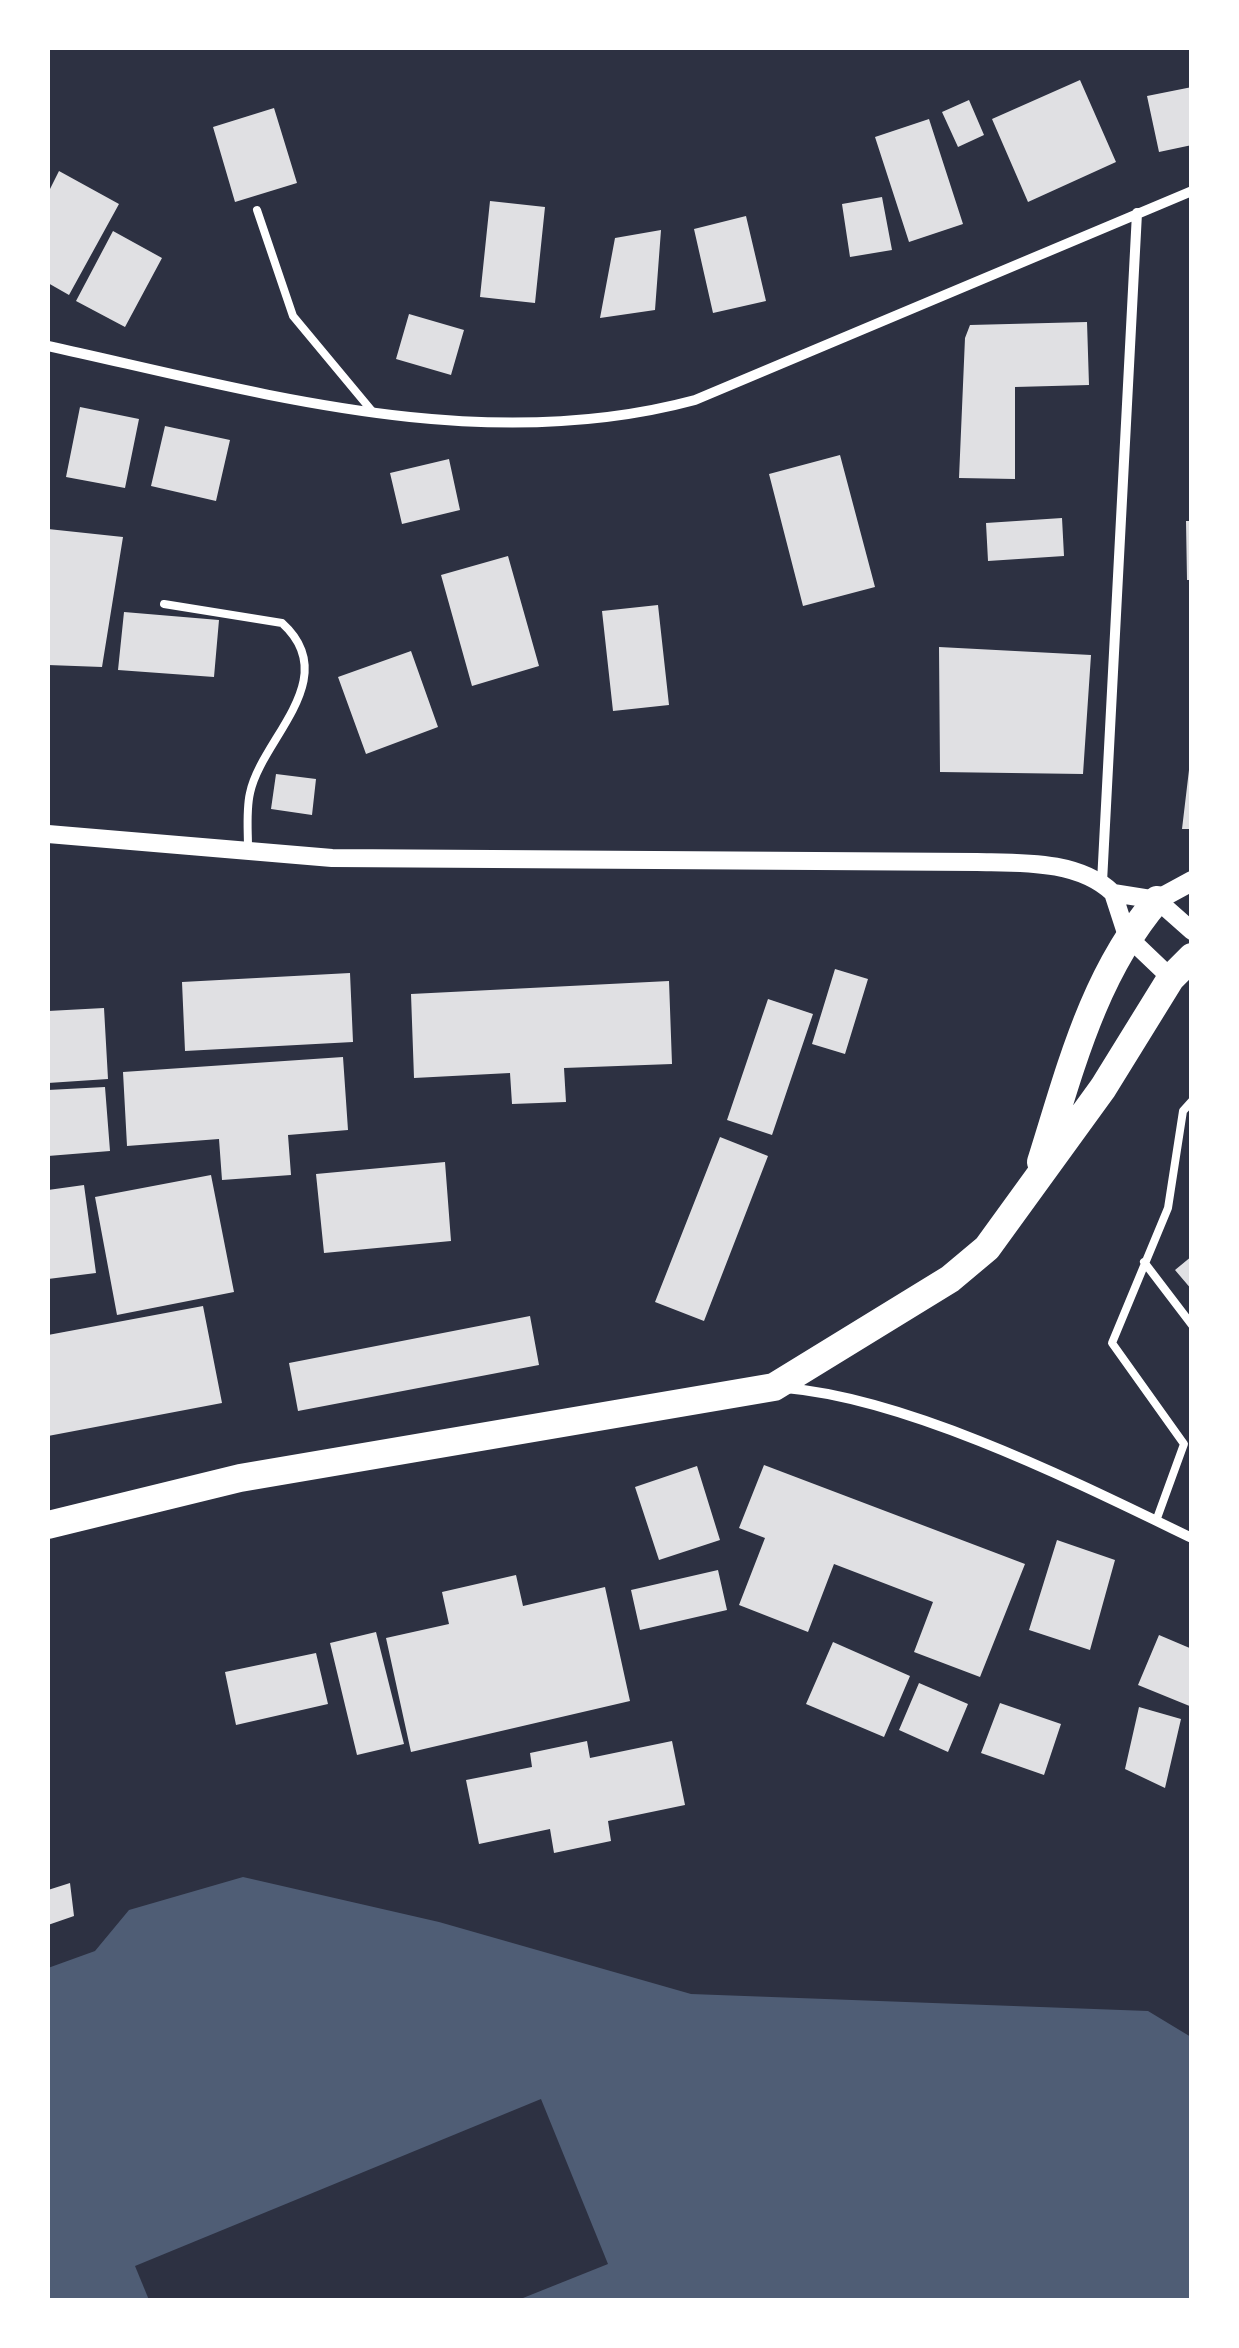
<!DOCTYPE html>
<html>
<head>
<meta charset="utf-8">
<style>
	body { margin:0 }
	#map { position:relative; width:1239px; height:2348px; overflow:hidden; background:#2d3142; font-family:"Alegreya Sans",sans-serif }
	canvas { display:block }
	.frame { position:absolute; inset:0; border:50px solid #fff; pointer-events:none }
</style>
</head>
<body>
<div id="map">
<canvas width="1239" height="2348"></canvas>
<div class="frame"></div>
</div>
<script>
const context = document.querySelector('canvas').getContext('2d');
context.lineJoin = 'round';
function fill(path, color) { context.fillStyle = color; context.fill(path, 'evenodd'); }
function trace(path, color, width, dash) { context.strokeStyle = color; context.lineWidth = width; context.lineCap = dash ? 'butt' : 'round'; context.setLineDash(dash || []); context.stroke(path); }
fill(new Path2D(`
	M 243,1877 L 439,1922 L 691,1994 L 1148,2011 L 1191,2037 L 1191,2300 L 48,2300 L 48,1968 L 95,1951 L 129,1910 Z`), '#4f5d75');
fill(new Path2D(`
	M 541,2099 L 608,2264 L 518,2300 L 149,2300 L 135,2266 Z`), '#2d3142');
fill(new Path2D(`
	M 1080,80 L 1116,162 L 1028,202 L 992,119 Z
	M 1192,87 L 1192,145 L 1159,152 L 1147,96 Z
	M 969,100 L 984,135 L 958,147 L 942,112 Z
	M 274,108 L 297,183 L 235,202 L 213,127 Z
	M 929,119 L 963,224 L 909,242 L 875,137 Z
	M 59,171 L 119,204 L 69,295 L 48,283 L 48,193 Z
	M 882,197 L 892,250 L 850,257 L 842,204 Z
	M 490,201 L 545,207 L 535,303 L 480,297 Z
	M 746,216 L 766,301 L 713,313 L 694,229 Z
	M 661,230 L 655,310 L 600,318 L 615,238 Z
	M 113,231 L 162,258 L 125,327 L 76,301 Z
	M 409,314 L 464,330 L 451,375 L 396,359 Z
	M 1087,322 L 1089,385 L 1015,387 L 1015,479 L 959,478 L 965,338 L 970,325 Z
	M 80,407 L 139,419 L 125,488 L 66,477 Z
	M 165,426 L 230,440 L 216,501 L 151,486 Z
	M 840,455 L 875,587 L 803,606 L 769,474 Z
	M 449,459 L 460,510 L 402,524 L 390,473 Z
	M 1062,518 L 1064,556 L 988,561 L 986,523 Z
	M 1186,521 L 1192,521 L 1192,580 L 1187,580 Z
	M 48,529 L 123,537 L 102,667 L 48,665 Z
	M 508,556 L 539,666 L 472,686 L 441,575 Z
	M 658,605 L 669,705 L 613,711 L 602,611 Z
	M 124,612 L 219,620 L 214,677 L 118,670 Z
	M 939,647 L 1091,655 L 1083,774 L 940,772 Z
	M 411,651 L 438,727 L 366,754 L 338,677 Z
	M 1189,770 L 1192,829 L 1182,829 Z
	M 276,774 L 316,779 L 312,815 L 271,809 Z
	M 835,969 L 868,979 L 845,1054 L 812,1044 Z
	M 350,973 L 353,1042 L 185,1051 L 182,982 Z
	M 669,981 L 672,1064 L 564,1068 L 566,1102 L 512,1104 L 510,1073 L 414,1078 L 411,994 Z
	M 768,999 L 813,1014 L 772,1135 L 727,1120 Z
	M 104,1008 L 108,1079 L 48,1083 L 48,1011 Z
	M 343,1057 L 348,1130 L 288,1135 L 291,1175 L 222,1180 L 219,1139 L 127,1146 L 123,1072 Z
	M 105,1087 L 110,1151 L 48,1156 L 48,1090 Z
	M 720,1137 L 768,1156 L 704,1321 L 655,1302 Z
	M 445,1162 L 451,1241 L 324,1253 L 316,1174 Z
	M 211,1175 L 234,1292 L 117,1315 L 95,1197 Z
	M 84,1185 L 96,1273 L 48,1279 L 48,1190 Z
	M 1192,1256 L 1192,1290 L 1175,1270 Z
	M 203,1306 L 222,1403 L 48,1436 L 48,1335 Z
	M 530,1316 L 539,1365 L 298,1411 L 289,1363 Z
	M 764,1465 L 1025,1564 L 980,1677 L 914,1652 L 933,1602 L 834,1564 L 808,1632 L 739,1605 L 765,1538 L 739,1528 Z
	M 697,1466 L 720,1540 L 659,1560 L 635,1487 Z
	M 1057,1540 L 1115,1560 L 1090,1650 L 1029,1630 Z
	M 718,1570 L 727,1610 L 640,1630 L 631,1590 Z
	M 516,1575 L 523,1606 L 605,1587 L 630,1701 L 411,1752 L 386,1638 L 449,1624 L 442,1592 Z
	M 376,1632 L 404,1744 L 357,1755 L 330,1643 Z
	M 1159,1635 L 1192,1649 L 1192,1707 L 1138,1685 Z
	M 833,1642 L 910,1676 L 884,1737 L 806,1704 Z
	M 316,1653 L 328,1704 L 236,1725 L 225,1672 Z
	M 919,1683 L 968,1704 L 948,1752 L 899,1730 Z
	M 1000,1703 L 1061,1724 L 1044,1775 L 981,1753 Z
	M 1139,1707 L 1181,1719 L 1165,1788 L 1125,1769 Z
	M 587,1741 L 590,1758 L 672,1741 L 685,1805 L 608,1821 L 611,1841 L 554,1853 L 550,1829 L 479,1844 L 466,1780 L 532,1767 L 530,1753 Z
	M 70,1883 L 74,1916 L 48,1925 L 48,1890 Z`), '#e0e0e3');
trace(new Path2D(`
	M 257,210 L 293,316 L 372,411
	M 164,604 L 282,623 C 344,679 261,739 250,793 C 246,810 248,830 248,848
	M 1144,1262 L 1192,1325
	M 1156,1521 L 1184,1444 L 1112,1343 L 1168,1208 L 1183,1111 L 1192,1101`), '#fff', 8);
trace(new Path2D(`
	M 48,346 C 258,392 480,458 695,400 L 1192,191
	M 1102,882 L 1137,213
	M 786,1388 C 911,1399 1078,1483 1192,1538`), '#fff', 10);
trace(new Path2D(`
	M 48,834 L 332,858 L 977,862 C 1022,863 1078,860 1113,893 L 1127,936 L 1171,978
	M 1113,893 L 1157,900 L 1192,931`), '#fff', 18);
trace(new Path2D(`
	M 1157,900 L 1192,881`), '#fff', 20);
trace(new Path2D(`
	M 1041,1162 C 1070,1070 1093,975 1157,900
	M 48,1525 L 240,1478 L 774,1387 L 950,1279 L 987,1248 L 1103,1088 L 1171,978 L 1192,957`), '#fff', 28);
</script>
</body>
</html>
